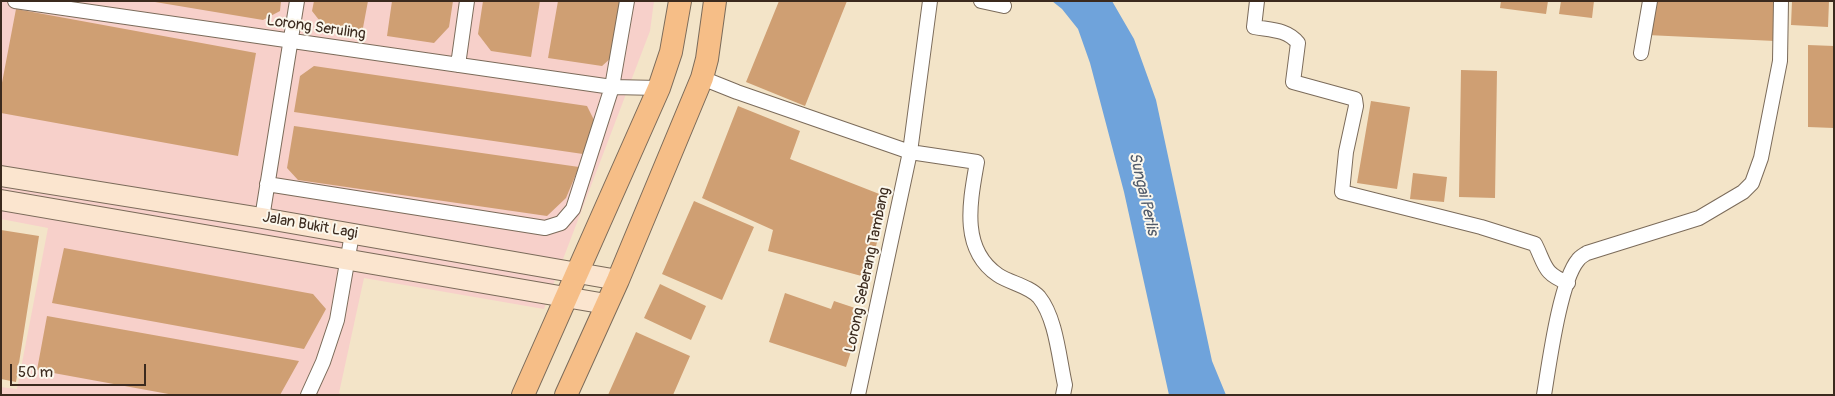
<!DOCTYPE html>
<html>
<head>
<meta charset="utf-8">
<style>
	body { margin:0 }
	#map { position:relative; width:1835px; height:396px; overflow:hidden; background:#f3e4c8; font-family:Pangolin,sans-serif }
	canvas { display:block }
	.frame { position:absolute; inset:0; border:2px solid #3b2a1e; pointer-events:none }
	.scale { position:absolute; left:10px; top:364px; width:136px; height:22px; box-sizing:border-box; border:2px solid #3b2a1e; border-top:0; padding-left:6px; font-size:15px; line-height:18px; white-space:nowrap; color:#3b2a1e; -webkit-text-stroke:4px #fbf7ec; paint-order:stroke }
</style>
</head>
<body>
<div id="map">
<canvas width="1835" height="396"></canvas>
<div class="frame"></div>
<div class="scale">50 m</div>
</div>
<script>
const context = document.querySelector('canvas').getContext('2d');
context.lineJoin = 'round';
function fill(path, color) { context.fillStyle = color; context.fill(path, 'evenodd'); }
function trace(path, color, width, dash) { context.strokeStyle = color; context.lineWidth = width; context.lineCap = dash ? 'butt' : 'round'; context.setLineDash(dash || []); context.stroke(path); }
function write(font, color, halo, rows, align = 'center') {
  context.font = font + ' Pangolin,sans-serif'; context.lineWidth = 4; context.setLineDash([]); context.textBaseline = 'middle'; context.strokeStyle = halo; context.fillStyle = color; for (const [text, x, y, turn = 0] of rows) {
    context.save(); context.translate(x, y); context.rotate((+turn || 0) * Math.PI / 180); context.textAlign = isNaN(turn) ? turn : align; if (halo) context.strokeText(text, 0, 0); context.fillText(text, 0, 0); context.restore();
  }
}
fill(new Path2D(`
	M 1,1 L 654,1 L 650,31 L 544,309 L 364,278 L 339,393 L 343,395 L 1,395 L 1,387 L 17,389 L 48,228 L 1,219 Z`), '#f7d0ca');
fill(new Path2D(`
	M 1052,1 L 1112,1 L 1134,39 L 1156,100 L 1212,361 L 1226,395 L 1169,395 L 1124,192 L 1090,63 L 1078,29 L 1062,9 Z`), '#6fa3db');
fill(new Path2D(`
	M 149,1 L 281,1 L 280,11 L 263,20 Z
	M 314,1 L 368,1 L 362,33 L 323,25 L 312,11 Z
	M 392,1 L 453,1 L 449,27 L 434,43 L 387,36 Z
	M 483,1 L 540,1 L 531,57 L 491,51 L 478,34 Z
	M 558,1 L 621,1 L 612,57 L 602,66 L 548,58 Z
	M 779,1 L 847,1 L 805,106 L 746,82 Z
	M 1501,1 L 1548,1 L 1546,14 L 1500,8 Z
	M 1561,1 L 1594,1 L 1592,18 L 1559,14 Z
	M 1656,1 L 1776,1 L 1775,41 L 1647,35 Z
	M 1792,1 L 1829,1 L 1828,27 L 1791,25 Z
	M 16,9 L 256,53 L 238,156 L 1,113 L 1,88 Z
	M 1808,45 L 1834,46 L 1834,128 L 1808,127 Z
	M 314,66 L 587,106 L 595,122 L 583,154 L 294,112 L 300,76 Z
	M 1461,70 L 1497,71 L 1495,198 L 1459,197 Z
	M 1371,101 L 1410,107 L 1397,189 L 1357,183 Z
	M 738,106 L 800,131 L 790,159 L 887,197 L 869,278 L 768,251 L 773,230 L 702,198 Z
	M 294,126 L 579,167 L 566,198 L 547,216 L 298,180 L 287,168 Z
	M 1413,173 L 1447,177 L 1444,202 L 1410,199 Z
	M 694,201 L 754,227 L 722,300 L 662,274 Z
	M 1,230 L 39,236 L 16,382 L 1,379 Z
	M 64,248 L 313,294 L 326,309 L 304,349 L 52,303 Z
	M 660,284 L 706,306 L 691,340 L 644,318 Z
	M 785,293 L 831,309 L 834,301 L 864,311 L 846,367 L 769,342 Z
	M 47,316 L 299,361 L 280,395 L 174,395 L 37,370 Z
	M 636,332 L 690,356 L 673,395 L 608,395 Z`), '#cf9f73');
const street = new Path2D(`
	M 15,1 L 612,87 L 659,88
	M 981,1 L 1004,6
	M 1257,1 L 1254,27 C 1270,30 1287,29 1298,43 L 1293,82 L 1355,99 L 1356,106 L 1346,152 L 1342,192 L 1481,227 L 1535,244 C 1546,266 1543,273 1568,283
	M 1641,53 L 1650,1
	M 458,65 L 467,1
	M 702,78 L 737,92 L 910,152 L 977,162 C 970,202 960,249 998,275 C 1010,283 1029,286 1039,297 C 1056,318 1059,358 1065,385 L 1063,395
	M 267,184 L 545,228 L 561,223 L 573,209 L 612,87 L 627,1
	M 262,218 L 297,1
	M 308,395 L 323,362 L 337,320 L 352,234
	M 858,395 L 910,152 L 930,1
	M 1544,395 C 1549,365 1560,281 1578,260 C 1580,257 1584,255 1587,253 L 1699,218 L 1743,192 L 1752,183 L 1761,158 L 1780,61 L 1781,1`);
const secondary = new Path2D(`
	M 1,176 L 262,218 L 618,280
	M 1,200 L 606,304`);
const primary = new Path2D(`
	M 523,395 L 659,88 L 671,52 L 680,1
	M 566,395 L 618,280 L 702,78 L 707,59 L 715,1`);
trace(street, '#7b6b5a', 16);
trace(secondary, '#7b6b5a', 22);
trace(primary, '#7b6b5a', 24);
trace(street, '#fff', 14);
trace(secondary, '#fbe5cf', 20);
trace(primary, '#f6be87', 22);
write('15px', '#3b2a1e', '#fbf7ec', [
	["Lorong Seruling",316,28,8],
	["Jalan Bukit Lagi",310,226,10],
	["Lorong Seberang Tambang",868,270,-78]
]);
write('italic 16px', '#505a6a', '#fbf7ec', [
	["Sungai Perlis",1143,194,77]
]);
</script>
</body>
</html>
